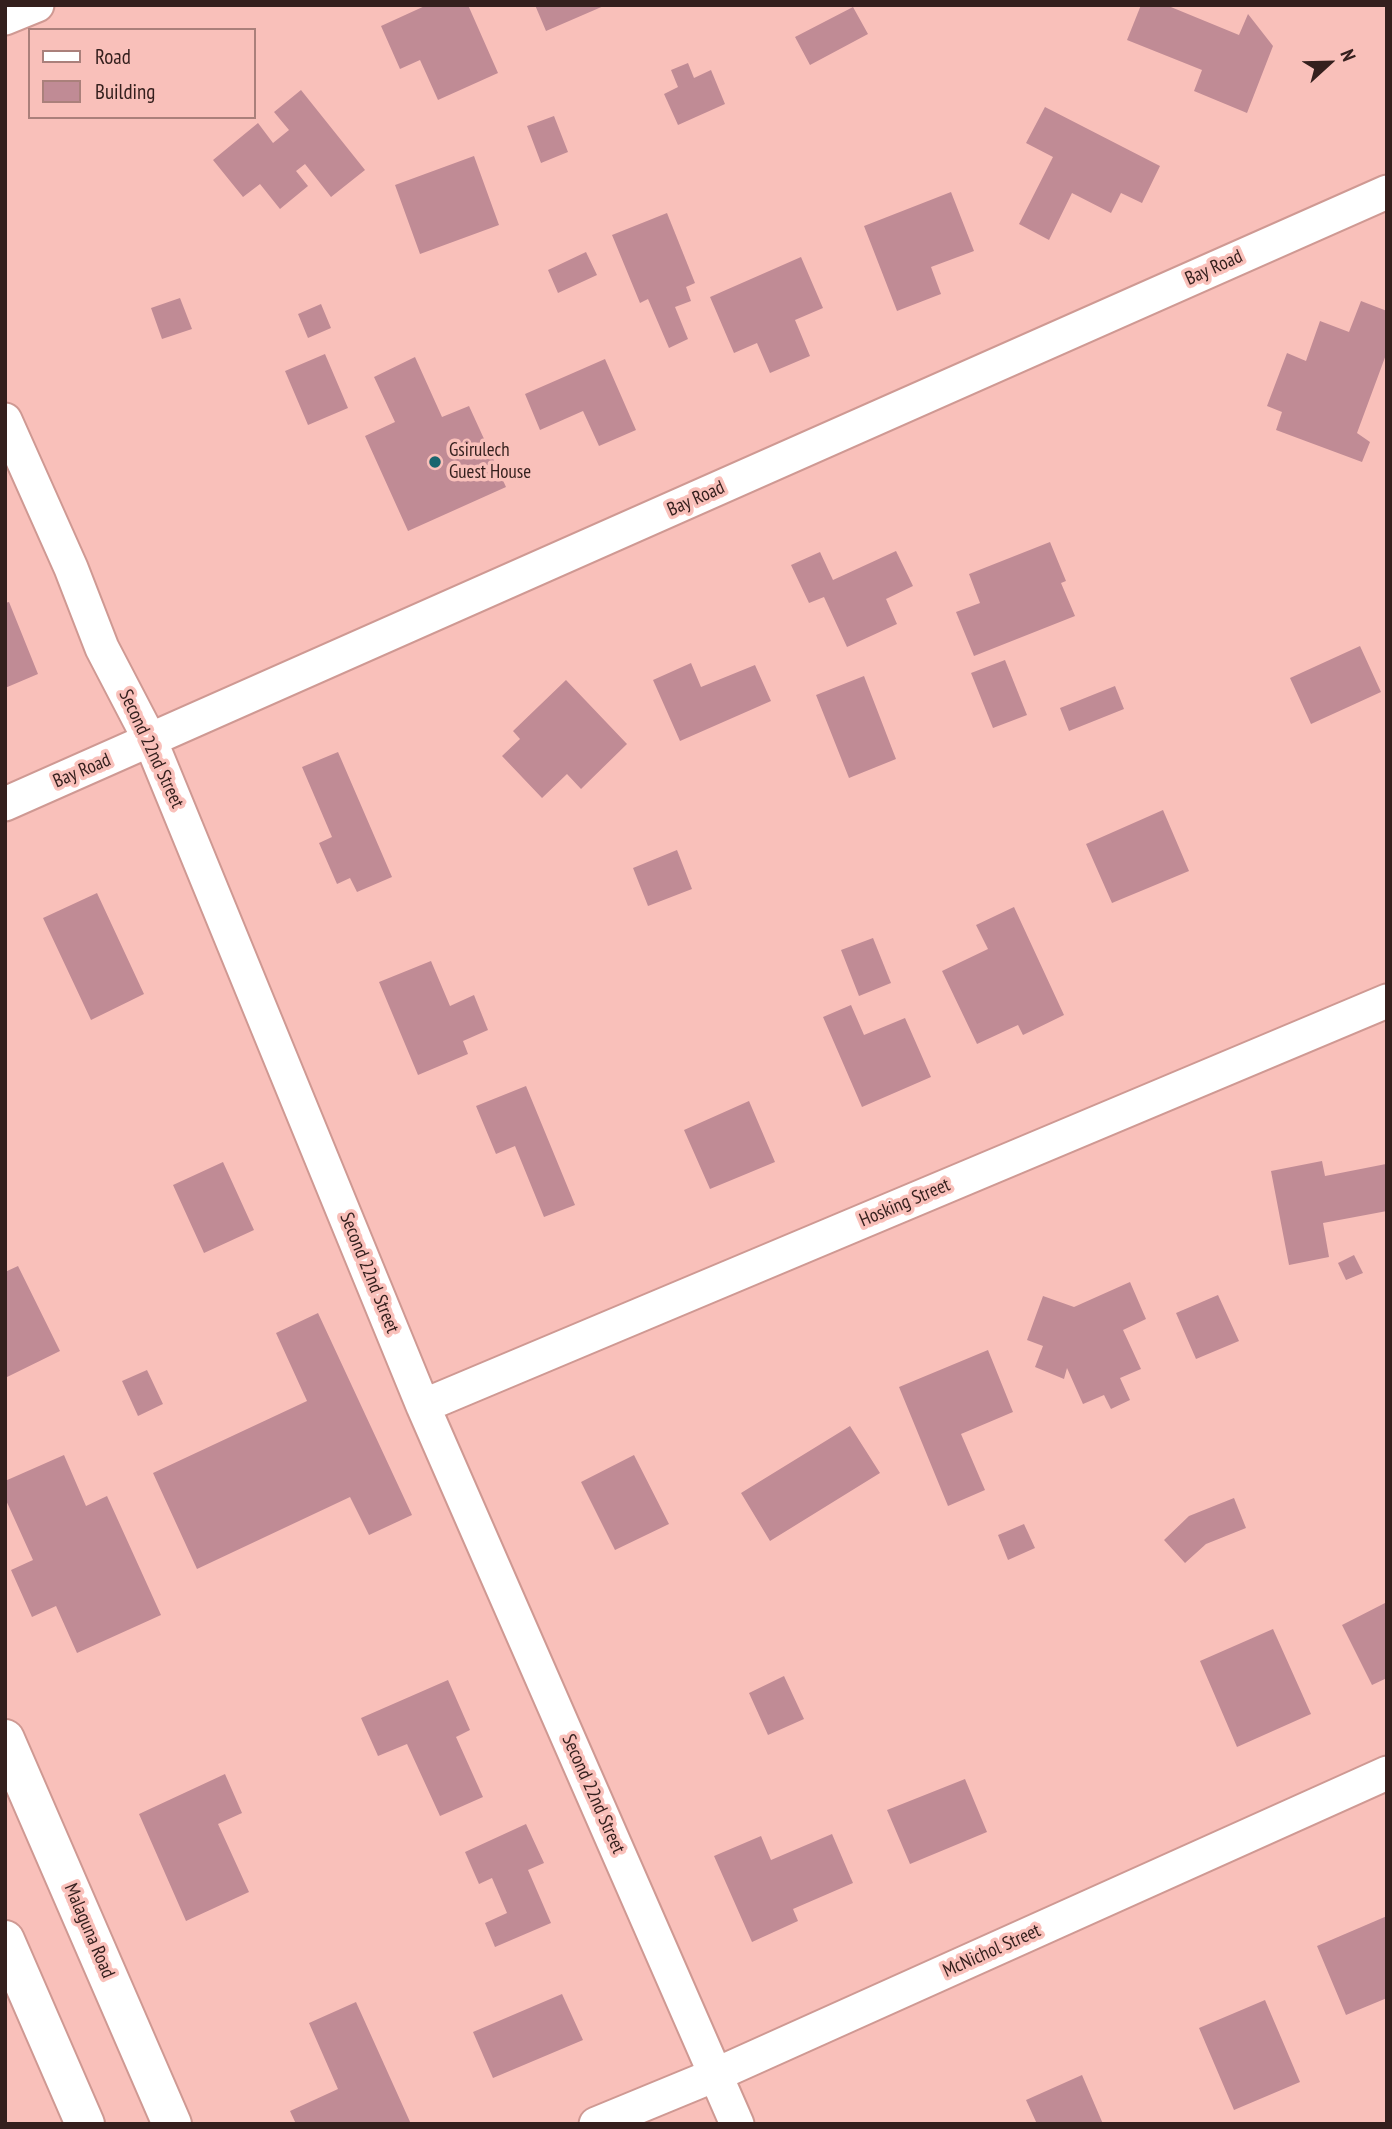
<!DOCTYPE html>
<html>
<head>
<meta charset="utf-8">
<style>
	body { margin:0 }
	#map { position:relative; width:1392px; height:2129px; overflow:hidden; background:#f9c0ba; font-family:"PT Sans Narrow",sans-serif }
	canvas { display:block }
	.frame { position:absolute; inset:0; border:7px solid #341f1d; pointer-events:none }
	.legend { position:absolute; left:28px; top:28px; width:228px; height:91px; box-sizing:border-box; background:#f9c0ba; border:2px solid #aa807b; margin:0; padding:9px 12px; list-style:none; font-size:21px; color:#341f1d }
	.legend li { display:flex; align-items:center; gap:14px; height:35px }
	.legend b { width:35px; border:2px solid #aa807b }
	.north { position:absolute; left:1294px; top:28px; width:70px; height:70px; -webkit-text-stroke:5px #f9c0ba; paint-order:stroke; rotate:68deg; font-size:19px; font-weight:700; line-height:28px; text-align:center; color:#341f1d }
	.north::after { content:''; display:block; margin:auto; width:24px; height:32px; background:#341f1d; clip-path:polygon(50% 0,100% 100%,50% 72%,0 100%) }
</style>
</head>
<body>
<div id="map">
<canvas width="1392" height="2129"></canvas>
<div class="frame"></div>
<ul class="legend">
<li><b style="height:9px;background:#fff"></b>Road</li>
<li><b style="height:19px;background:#c08b95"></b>Building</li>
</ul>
<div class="north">N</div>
</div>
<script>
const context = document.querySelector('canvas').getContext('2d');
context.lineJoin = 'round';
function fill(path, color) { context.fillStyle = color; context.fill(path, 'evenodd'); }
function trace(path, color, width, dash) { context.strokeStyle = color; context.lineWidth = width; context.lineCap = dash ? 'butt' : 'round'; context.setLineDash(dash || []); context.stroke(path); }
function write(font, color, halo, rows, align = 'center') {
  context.font = font + ' "PT Sans Narrow",sans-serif'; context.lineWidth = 7; context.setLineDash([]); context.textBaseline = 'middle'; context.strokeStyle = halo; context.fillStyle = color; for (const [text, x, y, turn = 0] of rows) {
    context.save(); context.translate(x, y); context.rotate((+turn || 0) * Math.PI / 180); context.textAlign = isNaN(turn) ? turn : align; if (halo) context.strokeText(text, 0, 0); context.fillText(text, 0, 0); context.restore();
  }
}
fill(new Path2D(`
	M 427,5 L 468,5 L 498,73 L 438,100 L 420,60 L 400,69 L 381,26 Z
	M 535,5 L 606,5 L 546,31 Z
	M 1141,5 L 1166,5 L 1239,35 L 1248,14 L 1273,46 L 1247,113 L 1194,91 L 1202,70 L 1127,40 Z
	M 853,7 L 868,34 L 810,65 L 795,37 Z
	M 688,63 L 694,78 L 711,70 L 725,104 L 678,125 L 664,94 L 678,87 L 671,70 Z
	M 301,90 L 365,170 L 331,197 L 305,164 L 296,171 L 308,186 L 280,209 L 260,184 L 243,197 L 213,160 L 258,123 L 273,143 L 289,130 L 274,112 Z
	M 1045,107 L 1160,166 L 1142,203 L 1121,193 L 1111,213 L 1072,193 L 1049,240 L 1019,224 L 1053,157 L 1026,143 Z
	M 554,116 L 568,152 L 541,163 L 527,126 Z
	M 474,156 L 499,225 L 420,254 L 395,185 Z
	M 951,192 L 974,251 L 931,267 L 941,294 L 897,311 L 864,226 Z
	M 667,213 L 695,283 L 686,287 L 691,301 L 675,307 L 688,339 L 669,348 L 648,299 L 640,303 L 612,235 Z
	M 586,252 L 597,275 L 558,293 L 548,270 Z
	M 801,257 L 823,308 L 795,320 L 810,356 L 770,373 L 757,343 L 734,353 L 710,297 Z
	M 180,298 L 192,329 L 162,339 L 151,308 Z
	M 1361,301 L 1387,311 L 1387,352 L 1357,433 L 1370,442 L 1362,462 L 1276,430 L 1282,412 L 1267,406 L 1287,353 L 1306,361 L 1320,321 L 1349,332 Z
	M 321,304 L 331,328 L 308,338 L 298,314 Z
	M 325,354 L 348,408 L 308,425 L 285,371 Z
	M 415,357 L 442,417 L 469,406 L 506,487 L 408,531 L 365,436 L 395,422 L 374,377 Z
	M 605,359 L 636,430 L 599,446 L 583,411 L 540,430 L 525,394 Z
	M 1050,542 L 1066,581 L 1061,583 L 1075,616 L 974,656 L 956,612 L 980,603 L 969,574 Z
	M 896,551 L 913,586 L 886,599 L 897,624 L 847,647 L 824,597 L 809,603 L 791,565 L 820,552 L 833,580 Z
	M 9,602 L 38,674 L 5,688 L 5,603 Z
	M 1360,646 L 1381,692 L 1311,724 L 1290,678 Z
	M 1005,660 L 1027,715 L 993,728 L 971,673 Z
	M 691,663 L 701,687 L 755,665 L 771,701 L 680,741 L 653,680 Z
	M 864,676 L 896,759 L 849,778 L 816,695 Z
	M 566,680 L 627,744 L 581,789 L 567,774 L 542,798 L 502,756 L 520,739 L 513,731 Z
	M 1115,686 L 1124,709 L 1069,731 L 1060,708 Z
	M 338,752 L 392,877 L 357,892 L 350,878 L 337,884 L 319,843 L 332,837 L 302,767 Z
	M 1163,810 L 1189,871 L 1112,903 L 1086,844 Z
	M 677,850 L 692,889 L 648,906 L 633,868 Z
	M 97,893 L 144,994 L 91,1020 L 43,918 Z
	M 1014,907 L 1064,1015 L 1023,1035 L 1018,1025 L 977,1044 L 942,971 L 988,949 L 976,925 Z
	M 873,938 L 891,983 L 859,996 L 841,950 Z
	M 431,961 L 450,1006 L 474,995 L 488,1030 L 463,1041 L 468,1054 L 418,1075 L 379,982 Z
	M 851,1005 L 864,1035 L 905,1018 L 931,1077 L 862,1107 L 823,1017 Z
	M 526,1086 L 575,1205 L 544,1217 L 515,1146 L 496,1154 L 476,1106 Z
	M 749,1101 L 775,1162 L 710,1189 L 684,1130 Z
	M 1322,1161 L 1325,1176 L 1386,1164 L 1387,1211 L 1323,1223 L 1329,1257 L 1289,1265 L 1271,1171 Z
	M 223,1162 L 254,1230 L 204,1253 L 173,1185 Z
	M 1354,1255 L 1363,1273 L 1346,1280 L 1338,1263 Z
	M 18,1266 L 60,1351 L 5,1378 L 5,1272 Z
	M 1130,1282 L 1146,1319 L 1123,1330 L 1141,1369 L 1120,1378 L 1130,1400 L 1111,1409 L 1104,1395 L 1083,1404 L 1067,1368 L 1064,1379 L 1035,1367 L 1043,1346 L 1027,1340 L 1043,1296 L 1074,1307 Z
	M 1218,1295 L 1239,1341 L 1196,1359 L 1176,1313 Z
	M 318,1313 L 412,1515 L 369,1535 L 350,1497 L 197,1569 L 153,1473 L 307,1401 L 276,1333 Z
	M 988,1350 L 1013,1412 L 961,1434 L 985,1490 L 948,1506 L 899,1387 Z
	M 147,1370 L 163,1404 L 138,1416 L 122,1381 Z
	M 850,1426 L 880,1473 L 770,1541 L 741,1493 Z
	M 64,1455 L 86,1506 L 107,1496 L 161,1615 L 77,1653 L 56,1606 L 32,1617 L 11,1570 L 33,1560 L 5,1498 L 5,1481 Z
	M 634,1455 L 669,1524 L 615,1550 L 581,1482 Z
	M 1234,1498 L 1246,1528 L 1206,1544 L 1185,1563 L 1164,1540 L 1189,1516 Z
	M 1024,1524 L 1035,1548 L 1008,1560 L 998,1535 Z
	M 1387,1602 L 1387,1678 L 1372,1685 L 1342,1625 Z
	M 1273,1629 L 1311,1714 L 1237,1747 L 1200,1661 Z
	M 784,1676 L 804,1719 L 768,1735 L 749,1693 Z
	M 448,1680 L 470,1730 L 456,1737 L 483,1797 L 440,1816 L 407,1744 L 378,1756 L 361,1718 Z
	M 225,1774 L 242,1813 L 218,1824 L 249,1892 L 186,1921 L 139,1814 Z
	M 965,1779 L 987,1832 L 910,1864 L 887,1810 Z
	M 526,1824 L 544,1863 L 528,1870 L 551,1923 L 495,1947 L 485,1923 L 507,1913 L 492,1878 L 479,1884 L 465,1852 Z
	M 832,1834 L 853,1883 L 793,1909 L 798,1921 L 752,1942 L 714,1856 L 761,1836 L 771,1860 Z
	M 1387,1916 L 1387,1998 L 1346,2015 L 1317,1946 Z
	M 562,1994 L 583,2040 L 493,2078 L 473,2032 Z
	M 1265,2000 L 1300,2082 L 1234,2110 L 1199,2028 Z
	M 356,2002 L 411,2124 L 296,2124 L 290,2111 L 338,2089 L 309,2023 Z
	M 1082,2075 L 1103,2124 L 1037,2124 L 1026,2100 Z`), '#c08b95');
const minor = new Path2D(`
	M 5,18 L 37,5
	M 5,420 L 71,568 L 102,648 L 151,742 L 423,1406 L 737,2124
	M 5,804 L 1387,192
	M 423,1406 L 1387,1001
	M 596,2124 L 715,2075 L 1387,1773`);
const tertiary = new Path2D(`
	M 5,1739 L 172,2124
	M 5,1940 L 85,2124`);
trace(minor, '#cf9993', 37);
trace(tertiary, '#cf9993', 42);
trace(minor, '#fff', 33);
trace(tertiary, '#fff', 38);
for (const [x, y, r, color] of [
	[435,462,7,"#1a666f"]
]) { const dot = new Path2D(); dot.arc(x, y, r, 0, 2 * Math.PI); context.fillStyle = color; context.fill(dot); trace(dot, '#f9c0ba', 2.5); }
write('19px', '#341f1d', '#f9c0ba', [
	["Bay Road",1214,268,-24],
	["Bay Road",696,499,-24],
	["Second 22nd Street",151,749,65],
	["Bay Road",82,771,-23],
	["Hosking Street",905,1203,-23],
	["Second 22nd Street",369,1273,68],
	["Second 22nd Street",593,1794,66],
	["Malaguna Road",89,1931,67],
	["McNichol Street",992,1951,-24]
]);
write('19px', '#341f1d', '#f9c0ba', [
	["Gsirulech",449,451],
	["Guest House",449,473]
], 'left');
</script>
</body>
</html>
